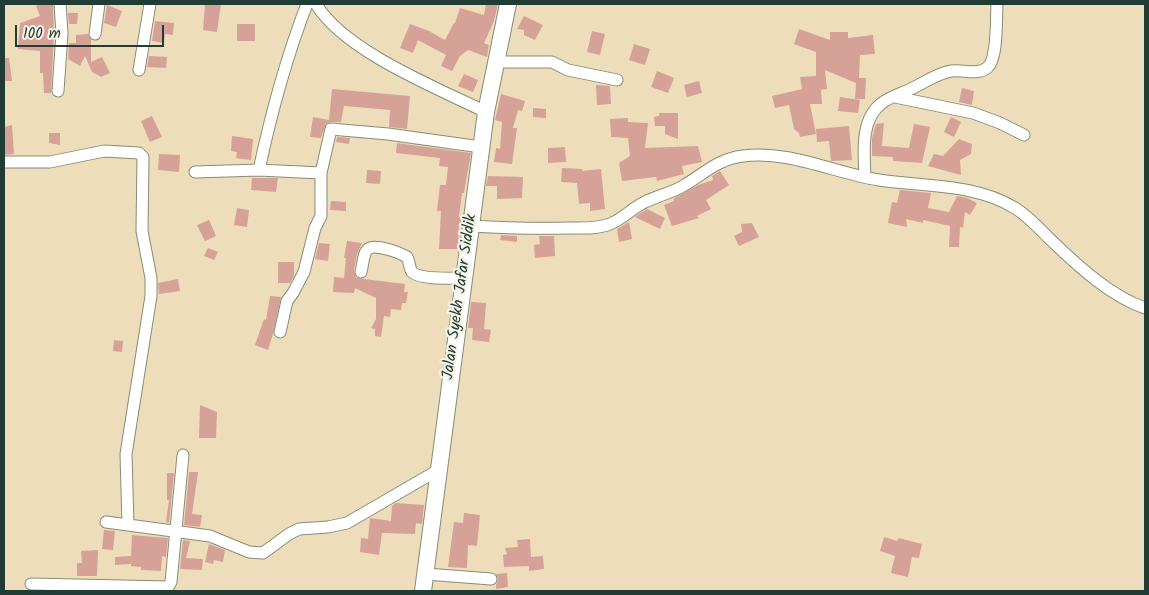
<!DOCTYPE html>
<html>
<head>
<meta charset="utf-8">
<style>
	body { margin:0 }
	#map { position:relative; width:1149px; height:595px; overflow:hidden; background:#eeddba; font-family:Kalam,sans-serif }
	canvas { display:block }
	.frame { position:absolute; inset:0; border:5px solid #1f3d34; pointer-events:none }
	.scale { position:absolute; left:15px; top:25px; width:149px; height:22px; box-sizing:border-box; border:2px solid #1f3d34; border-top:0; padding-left:6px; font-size:15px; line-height:18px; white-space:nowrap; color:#1f3d34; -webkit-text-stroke:4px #f7f3e8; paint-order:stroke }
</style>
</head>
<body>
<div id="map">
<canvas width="1149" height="595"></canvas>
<div class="frame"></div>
<div class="scale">100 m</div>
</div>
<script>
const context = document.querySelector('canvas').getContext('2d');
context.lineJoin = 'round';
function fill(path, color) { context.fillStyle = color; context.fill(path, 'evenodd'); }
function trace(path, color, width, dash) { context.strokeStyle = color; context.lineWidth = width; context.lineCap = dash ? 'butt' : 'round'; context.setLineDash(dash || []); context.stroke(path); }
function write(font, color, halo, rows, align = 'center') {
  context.font = font + ' Kalam,sans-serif'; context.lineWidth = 4.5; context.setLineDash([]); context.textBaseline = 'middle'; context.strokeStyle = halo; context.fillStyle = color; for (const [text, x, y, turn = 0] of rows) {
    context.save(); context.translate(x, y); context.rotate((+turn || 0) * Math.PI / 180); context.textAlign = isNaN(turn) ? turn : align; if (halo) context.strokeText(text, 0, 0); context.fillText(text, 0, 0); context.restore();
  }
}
fill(new Path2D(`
	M 40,4 L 53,4 L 54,33 L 51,93 L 44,93 L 43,73 L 40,73 L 40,51 L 18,49 L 20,23 L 40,16 L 36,6 Z
	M 205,4 L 221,4 L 217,32 L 203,30 Z
	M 486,4 L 498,4 L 494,21 L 484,43 L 489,45 L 487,57 L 468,50 L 460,56 L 452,71 L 441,66 L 446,55 L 418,40 L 413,53 L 400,48 L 410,24 L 429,31 L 445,40 L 454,23 L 455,23 L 460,8 L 484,15 Z
	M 107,5 L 122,11 L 116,27 L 104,23 Z
	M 68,13 L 78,13 L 77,24 L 69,24 Z
	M 524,16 L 543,25 L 535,40 L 524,35 L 524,30 L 517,29 Z
	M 155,21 L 174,23 L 173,35 L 165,34 L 164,43 L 152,41 Z
	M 237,24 L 255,24 L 255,41 L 237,41 Z
	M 799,29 L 830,40 L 830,32 L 848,32 L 848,38 L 873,35 L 875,54 L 860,55 L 859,78 L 866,78 L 865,99 L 855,99 L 856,83 L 825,70 L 827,89 L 821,90 L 822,104 L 810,104 L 816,134 L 800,137 L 799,133 L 794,129 L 789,105 L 775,108 L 772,96 L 802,89 L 800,77 L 816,76 L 816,52 L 794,44 Z
	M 592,31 L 605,34 L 600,55 L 587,52 Z
	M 88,34 L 91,40 L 91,62 L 102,57 L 110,73 L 101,77 L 92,72 L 85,56 L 80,66 L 68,59 L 69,43 L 76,43 L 76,35 Z
	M 634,44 L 650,49 L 645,65 L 629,60 Z
	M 149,56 L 167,57 L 166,68 L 147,67 Z
	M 4,58 L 9,58 L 12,81 L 4,81 Z
	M 657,71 L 674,78 L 668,93 L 651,87 Z
	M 464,74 L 478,80 L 473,92 L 458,86 Z
	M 699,81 L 702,93 L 687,97 L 684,85 Z
	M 596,85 L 610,86 L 611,104 L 597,105 Z
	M 962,88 L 974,91 L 972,105 L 959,102 Z
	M 332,89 L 410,96 L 407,129 L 389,127 L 390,110 L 344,106 L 341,122 L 331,122 L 326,124 L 321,138 L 310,137 L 313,117 L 329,120 Z
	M 501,94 L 525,101 L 522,111 L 518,110 L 513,128 L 517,128 L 512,164 L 494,162 L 496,148 L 500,149 L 502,122 L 495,120 Z
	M 840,97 L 860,100 L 858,113 L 838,111 Z
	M 533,108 L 546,109 L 546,118 L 533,117 Z
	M 659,113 L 678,113 L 678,139 L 665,134 L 665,126 L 655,126 L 654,117 L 659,116 Z
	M 152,116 L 162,137 L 150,142 L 141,121 Z
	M 951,117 L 961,122 L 954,137 L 944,132 Z
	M 628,118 L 628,122 L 648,123 L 645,148 L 698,146 L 702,162 L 682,166 L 684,174 L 657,181 L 656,177 L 622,181 L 619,163 L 630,156 L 628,138 L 611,137 L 610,119 Z
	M 884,123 L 882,146 L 909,148 L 914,124 L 930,127 L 922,163 L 893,161 L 893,157 L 872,156 L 872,138 L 876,124 Z
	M 12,125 L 14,154 L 4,155 L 4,127 Z
	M 849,126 L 852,160 L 831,161 L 829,141 L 817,142 L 816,129 Z
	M 49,133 L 60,133 L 60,145 L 49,143 Z
	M 232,136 L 253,139 L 251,160 L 236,158 L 237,152 L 231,151 Z
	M 337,137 L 350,138 L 349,144 L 336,142 Z
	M 959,139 L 972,144 L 971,154 L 960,160 L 961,175 L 928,166 L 934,154 L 943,156 Z
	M 397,143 L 471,153 L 464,193 L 462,193 L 459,217 L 462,217 L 461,225 L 459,225 L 458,249 L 439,249 L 441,211 L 437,211 L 440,185 L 446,185 L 448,167 L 439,166 L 440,158 L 396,153 Z
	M 565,147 L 566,162 L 548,163 L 548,148 Z
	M 159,154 L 180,155 L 179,172 L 158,170 Z
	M 562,168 L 583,169 L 582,171 L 601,169 L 605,209 L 590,211 L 590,203 L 579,204 L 577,183 L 561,182 Z
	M 367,170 L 381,171 L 380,184 L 366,183 Z
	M 720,171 L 729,185 L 706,200 L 711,209 L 697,216 L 699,218 L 672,226 L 664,205 L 674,201 L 673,199 L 698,185 L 713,180 L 712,176 Z
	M 488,176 L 523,177 L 522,198 L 497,199 L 497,186 L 486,186 Z
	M 252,178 L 278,178 L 276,192 L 251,190 Z
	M 900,190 L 931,193 L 928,208 L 949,212 L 957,196 L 967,198 L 977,203 L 970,215 L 965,212 L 963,228 L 960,227 L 959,247 L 949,247 L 950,226 L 923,220 L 923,223 L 906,219 L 907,227 L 888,223 L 892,202 L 897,203 Z
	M 331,201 L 346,202 L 346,211 L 330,210 Z
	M 237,208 L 249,210 L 247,227 L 234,225 Z
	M 647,209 L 665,218 L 660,229 L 635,217 Z
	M 209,220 L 216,236 L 205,241 L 197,225 Z
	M 629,222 L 632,239 L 619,242 L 617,229 Z
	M 752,223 L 759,237 L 739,246 L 734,236 L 742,232 L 741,224 Z
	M 501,235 L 517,236 L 517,242 L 500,240 Z
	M 539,236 L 554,236 L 555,256 L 535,258 L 534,245 L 540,244 Z
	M 347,241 L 362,243 L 357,254 L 354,270 L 356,278 L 405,284 L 404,292 L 408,292 L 406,303 L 402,303 L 401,310 L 391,309 L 390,317 L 384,316 L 381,337 L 375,336 L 375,329 L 371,328 L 376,319 L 376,298 L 355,288 L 354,293 L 333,292 L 334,277 L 344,278 L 346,258 L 344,258 Z
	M 319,243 L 330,244 L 328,261 L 315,259 Z
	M 208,248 L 218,252 L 214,260 L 204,256 Z
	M 278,262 L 294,262 L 294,276 L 290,283 L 278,283 Z
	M 178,279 L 180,291 L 159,294 L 158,283 Z
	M 270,296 L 281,297 L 273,334 L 268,350 L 255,345 L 264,319 L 266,320 Z
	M 471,302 L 486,303 L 484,329 L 491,330 L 489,342 L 472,340 L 473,328 L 468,328 Z
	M 114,340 L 123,341 L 122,352 L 113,351 Z
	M 200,405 L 217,412 L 216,438 L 199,438 Z
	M 189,472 L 198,472 L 192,514 L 202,515 L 200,527 L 184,525 Z
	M 167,473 L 174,473 L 169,523 L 166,522 L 169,500 L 167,500 Z
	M 396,503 L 424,505 L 422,524 L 416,523 L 415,534 L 382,533 L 379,555 L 360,552 L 361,538 L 368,539 L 370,518 L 391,521 L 392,506 Z
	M 464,513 L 480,515 L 477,546 L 468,545 L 467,568 L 448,567 L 454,522 L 463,523 Z
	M 104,530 L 115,531 L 113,550 L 102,549 Z
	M 132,535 L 168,538 L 166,557 L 162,556 L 161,571 L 141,570 L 141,567 L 131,566 L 131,564 L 115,565 L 115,557 L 131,556 Z
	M 884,537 L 897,541 L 899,538 L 922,544 L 919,558 L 912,557 L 908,577 L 891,573 L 895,556 L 880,551 Z
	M 530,539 L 531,557 L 543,556 L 544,569 L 529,571 L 529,566 L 504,567 L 503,555 L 507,554 L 505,548 L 518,547 L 517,540 Z
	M 183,540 L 190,541 L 186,558 L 203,559 L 202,570 L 180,569 Z
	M 209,544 L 225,550 L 223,562 L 214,560 L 213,564 L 205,562 Z
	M 98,550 L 97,576 L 77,576 L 77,563 L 82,563 L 81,551 Z
	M 507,573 L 508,587 L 496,589 L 496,585 L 498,579 L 496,574 Z`), '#d6a297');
const minor = new Path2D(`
	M 316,4 C 344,51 437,88 486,112
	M 95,34 L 99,4
	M 496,62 L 552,62 L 568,70 L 617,80
	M 139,70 L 150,4
	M 58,91 L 62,33 L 60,4
	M 895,97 L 973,113 L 1000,123 L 1024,135
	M 4,162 L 50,162 L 104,151 L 139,153 L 143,157 L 142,231 L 151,278 L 151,296 L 126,454 L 128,525
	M 259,170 C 271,114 286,58 307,4
	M 195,172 L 259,170 L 321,173
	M 865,177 C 864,153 860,119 882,103 C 891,96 903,93 913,88 C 925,82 938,73 951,71 C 962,69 979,76 988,67 C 998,57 996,18 997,4
	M 471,226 C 504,228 536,229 569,228 C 582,228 597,229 610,224 C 623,219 632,208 645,202 C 657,196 671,193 683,186 C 704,174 717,159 743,156 C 790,150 834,173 879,180 C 924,187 974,183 1015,208 C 1030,217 1041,231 1054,243 C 1079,267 1112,297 1145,308
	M 361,272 C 363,265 363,253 368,249 C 375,243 400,253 407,257 C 410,262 409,268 412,272 C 420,280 453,278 464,278
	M 280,332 L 287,301 L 293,293 L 304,272 L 315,228 L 321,216 L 321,173 L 331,129 L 388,134 L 481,147
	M 106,522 L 210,536 L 249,552 L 263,553 L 289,534 L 299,529 L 328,527 L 347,523 L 440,469
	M 426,574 L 491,579
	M 31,584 L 168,587 L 171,582 L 183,455`);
const secondary = new Path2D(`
	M 423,591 L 486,112 L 508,4`);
trace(minor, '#868d77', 13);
trace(secondary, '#868d77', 18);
trace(minor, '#fff', 11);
trace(secondary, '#fff', 16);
write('16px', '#1f3d34', '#f7f3e8', [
	["Jalan Syekh Jafar Siddik",461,297,-82]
]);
</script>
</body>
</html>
